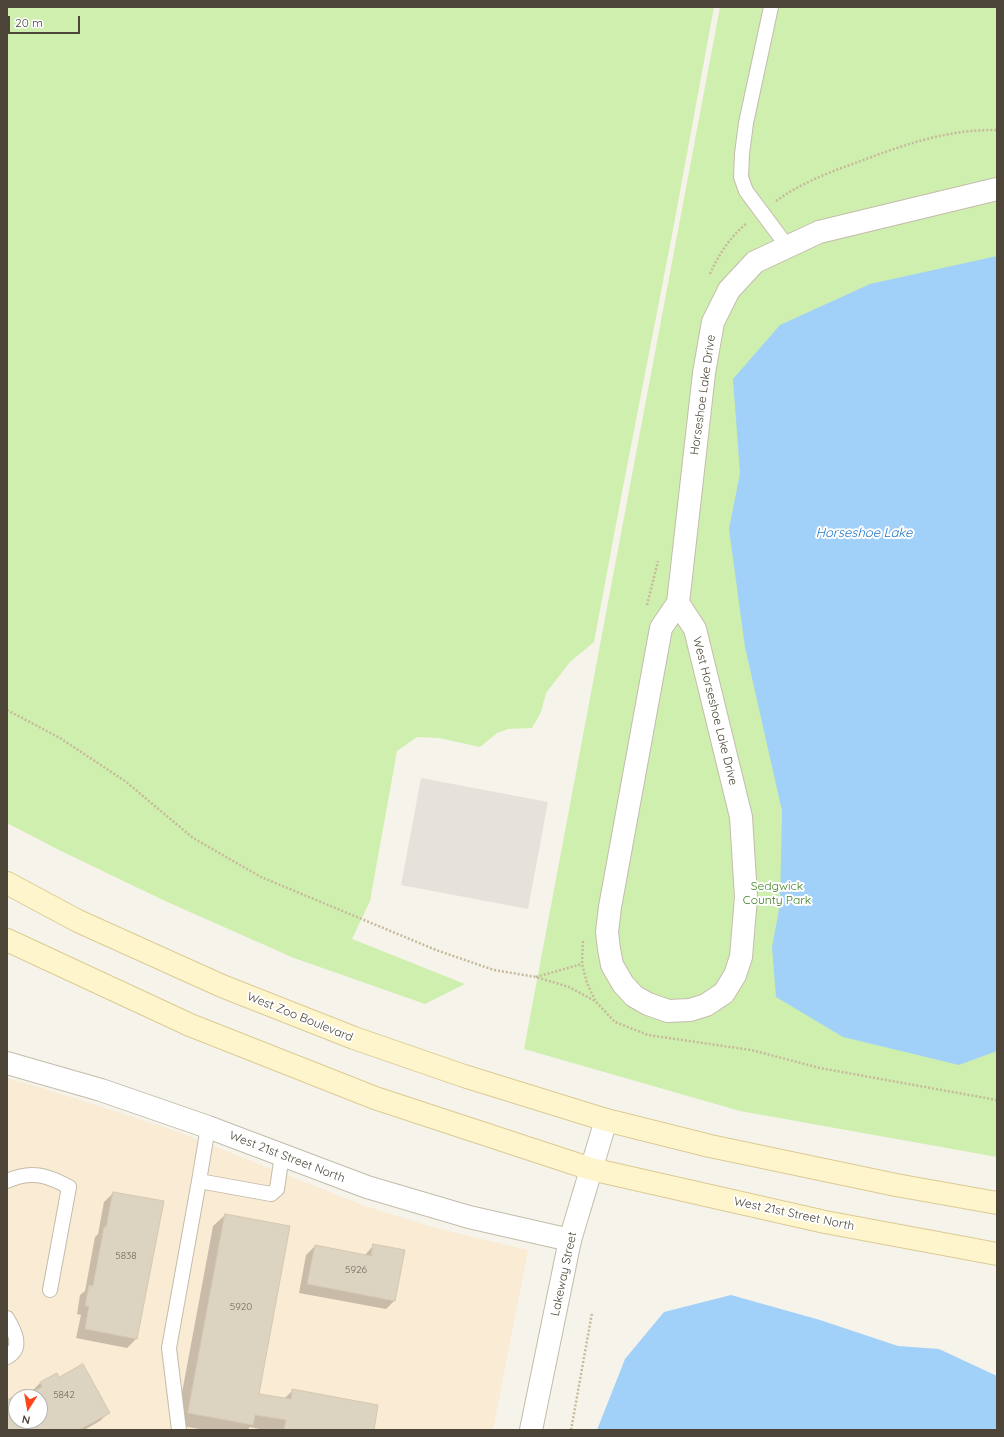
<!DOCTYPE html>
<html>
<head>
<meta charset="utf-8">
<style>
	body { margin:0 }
	#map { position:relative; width:1004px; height:1437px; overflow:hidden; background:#f6f3ea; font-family:Quicksand,sans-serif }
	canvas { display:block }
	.frame { position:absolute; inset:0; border:8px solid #4c4537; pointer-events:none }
	.north { position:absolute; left:8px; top:1389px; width:40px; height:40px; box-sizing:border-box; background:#fff; border:1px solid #b7b5af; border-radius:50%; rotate:191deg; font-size:11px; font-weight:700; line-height:16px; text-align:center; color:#4c4537 }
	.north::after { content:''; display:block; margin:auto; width:14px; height:18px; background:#ff4519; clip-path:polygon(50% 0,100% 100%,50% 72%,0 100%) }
	.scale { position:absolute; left:8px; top:16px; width:72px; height:18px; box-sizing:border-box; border:2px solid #4c4537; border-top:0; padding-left:5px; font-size:12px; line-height:14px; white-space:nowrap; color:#4c4537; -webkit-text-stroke:3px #fff; paint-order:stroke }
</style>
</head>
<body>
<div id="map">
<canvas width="1004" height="1437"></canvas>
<div class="frame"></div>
<div class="north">N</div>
<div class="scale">20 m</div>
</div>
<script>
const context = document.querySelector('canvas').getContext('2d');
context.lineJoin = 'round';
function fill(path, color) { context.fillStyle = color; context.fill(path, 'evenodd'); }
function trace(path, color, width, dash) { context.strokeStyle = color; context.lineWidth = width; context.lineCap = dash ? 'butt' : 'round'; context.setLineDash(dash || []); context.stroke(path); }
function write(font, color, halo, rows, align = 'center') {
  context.font = font + ' Quicksand,sans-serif'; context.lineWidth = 4; context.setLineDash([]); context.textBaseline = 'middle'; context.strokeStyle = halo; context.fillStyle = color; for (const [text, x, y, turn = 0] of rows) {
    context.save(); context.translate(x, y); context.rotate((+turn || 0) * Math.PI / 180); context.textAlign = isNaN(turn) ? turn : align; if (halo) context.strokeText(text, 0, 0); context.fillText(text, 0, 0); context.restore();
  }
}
fill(new Path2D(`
	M 7,1078 L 55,1092 L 173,1130 L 365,1206 L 436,1228 L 528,1250 L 493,1430 L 7,1430 ZM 16,1397 L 40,1397 L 40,1421 L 16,1421 Z`), '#faebd4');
fill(new Path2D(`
	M 421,778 L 548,802 L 528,909 L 401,885 Z`), '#e6e2db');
fill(new Path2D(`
	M 7,7 L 714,7 L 672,235 L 623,487 L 594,642 L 570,662 L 546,693 L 541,712 L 532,728 L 508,729 L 497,733 L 480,747 L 439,738 L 417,737 L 397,751 L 370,901 L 352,939 L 465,984 L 425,1004 L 294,958 L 165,901 L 59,850 L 7,823 Z
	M 720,7 L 997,7 L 997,1157 L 740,1111 L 524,1049 Z`), '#cfefaf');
fill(new Path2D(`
	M 997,256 L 997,1051 L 959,1065 L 843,1037 L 776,997 L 772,947 L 780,904 L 782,811 L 745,647 L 729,529 L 740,473 L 733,379 L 780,325 L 870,284 Z
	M 731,1295 L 820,1320 L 898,1346 L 939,1349 L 997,1376 L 997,1430 L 597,1430 L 625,1359 L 664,1312 Z`), '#a1d1f8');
fill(new Path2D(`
	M 113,1193 L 136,1339 L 127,1348 L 76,1338 L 81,1315 L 77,1314 L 80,1295 L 85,1291 L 95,1237 L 98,1234 L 104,1202 Z
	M 225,1215 L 258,1394 L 284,1399 L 293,1390 L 373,1430 L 264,1430 L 250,1427 L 247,1430 L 205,1430 L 176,1425 L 213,1226 Z
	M 374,1245 L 395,1300 L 386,1309 L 299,1293 L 306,1255 L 315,1246 L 364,1256 Z
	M 56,1374 L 58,1379 L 109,1412 L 100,1421 L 84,1430 L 7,1430 L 7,1401 L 18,1395 L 19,1397 L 16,1397 L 16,1421 L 40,1421 L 40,1397 L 26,1397 L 32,1393 L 31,1392 L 40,1383 Z`), '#0003');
const building = new Path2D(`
	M 113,1192 L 164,1201 L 137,1339 L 85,1329 L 89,1306 L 85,1306 L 89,1285 L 93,1286 L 104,1227 L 106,1227 Z
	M 225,1214 L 290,1226 L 259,1394 L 291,1399 L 292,1389 L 378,1405 L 374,1430 L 284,1430 L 286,1420 L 255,1415 L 253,1425 L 188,1413 Z
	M 373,1244 L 405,1250 L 395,1301 L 307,1284 L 315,1245 L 371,1256 Z
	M 83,1364 L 110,1413 L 79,1430 L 7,1430 L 7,1400 L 18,1394 L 20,1397 L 16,1397 L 16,1421 L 40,1421 L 40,1397 L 24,1397 L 42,1387 L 40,1382 L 57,1373 L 59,1377 Z`);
fill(building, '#ddd3c1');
trace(building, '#d5c9b0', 1);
const service = new Path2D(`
	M 771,7 L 746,123 L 742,154 L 741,177 L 746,191 L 787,246
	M 208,1127 L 199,1181 L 271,1194 L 277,1189 L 282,1155
	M 7,1181 C 31,1170 47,1175 69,1187 L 50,1290
	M 7,1318 C 14,1330 24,1348 7,1357
	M 179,1430 L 169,1348 L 199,1181`);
const minor = new Path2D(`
	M 678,603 L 695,629 L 741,817 L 746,897 L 741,957 L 735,975 L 724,993 L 706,1005 L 690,1010 L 668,1011 L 648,1004 L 634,996 L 623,984 L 612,965 L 609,949 L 607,932 L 610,907 L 661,628 L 678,603 L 704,373 L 713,322 L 729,290 L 755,262 L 819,232 L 997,189
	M 531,1430 L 570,1240`);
const tertiary = new Path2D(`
	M 7,1063 L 101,1090 L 208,1127 L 367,1187 L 469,1217 L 570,1240 L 606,1120`);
const secondary = new Path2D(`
	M 7,883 L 78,921 L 222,986 L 354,1038 L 464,1076 L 606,1120 L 710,1146 L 896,1185 L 997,1203
	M 7,940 L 190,1025 L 375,1098 L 591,1169 L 825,1222 L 997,1254`);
trace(service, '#c3bcab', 16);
trace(minor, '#c3bcab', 24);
trace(tertiary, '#c3bcab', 24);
trace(secondary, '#dbcb95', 24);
trace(new Path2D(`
	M 776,201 C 801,183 830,172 858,162 C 903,145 948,129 997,130
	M 710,274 C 719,254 730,237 747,223
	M 647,605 L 658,561
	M 7,710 L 60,738 L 125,781 L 193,838 L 261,877 L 436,950 L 494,970 L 536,977 L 569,987 L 595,1001
	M 583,941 L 582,964 L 587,983 L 596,1002 L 615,1022 L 648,1035 L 751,1050 L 820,1068 L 997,1100
	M 536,977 L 582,964
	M 571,1430 L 592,1313`), '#c7b99b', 2.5, [2, 2]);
trace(service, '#fff', 14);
trace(minor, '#fff', 22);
trace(tertiary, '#fff', 22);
trace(secondary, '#fff5cc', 22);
write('10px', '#70685a', null, [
	["5838",126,1256],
	["5926",356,1270],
	["5920",241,1307],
	["5842",64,1395]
]);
write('12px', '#4c4537', '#fff', [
	["Horseshoe Lake Drive",703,395,-82],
	["West Horseshoe Lake Drive",715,711,76],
	["West Zoo Boulevard",300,1017,22],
	["West 21st Street North",287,1157,21],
	["West 21st Street North",794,1214,12],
	["Lakeway Street",564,1274,-78]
]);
write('12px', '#408021', '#fff', [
	["Sedgwick",777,886],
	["County Park",777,900]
]);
write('italic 13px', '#2279c5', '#fff', [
	["Horseshoe Lake",864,533]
]);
</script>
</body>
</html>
